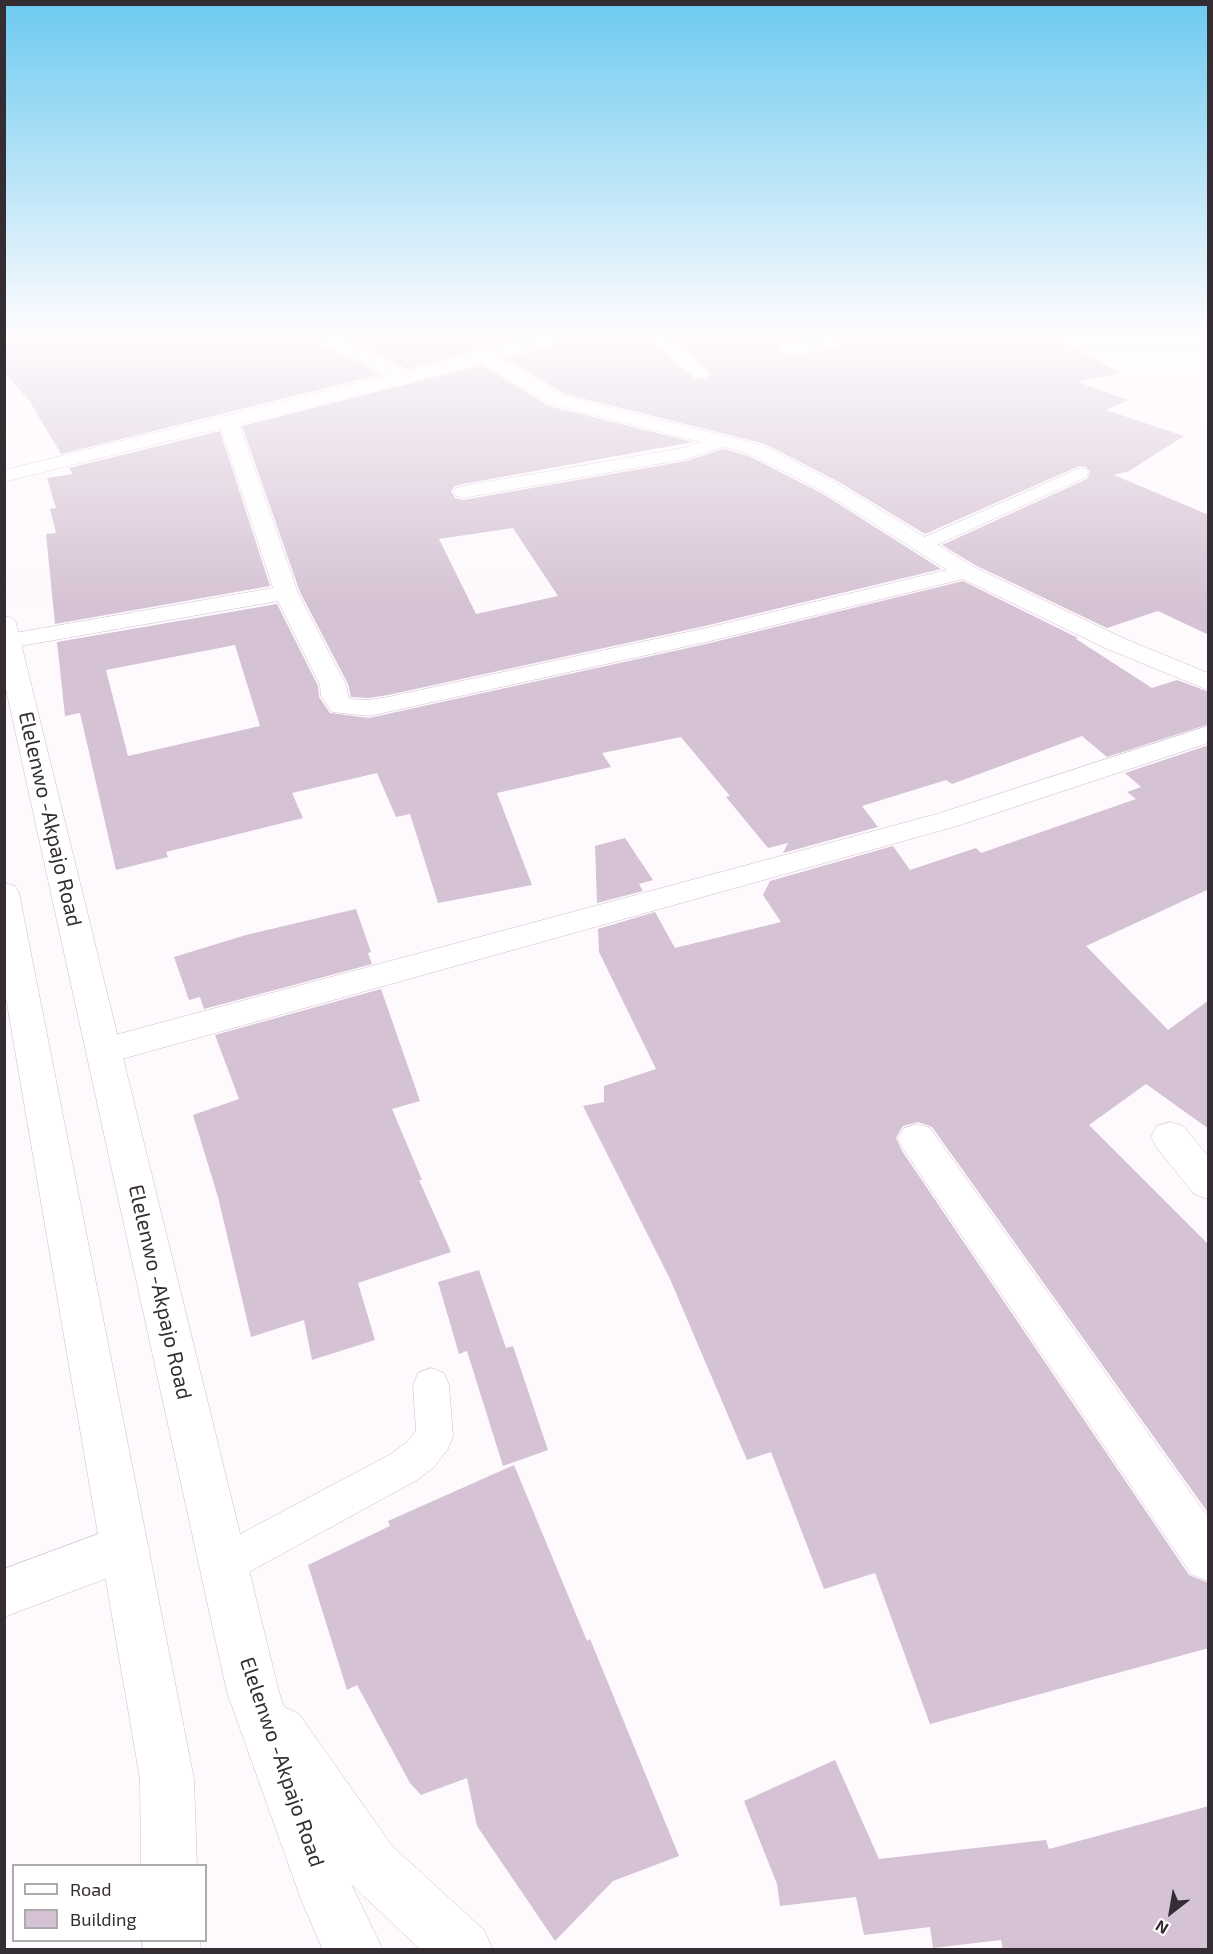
<!DOCTYPE html>
<html>
<head>
<meta charset="utf-8">
<style>
	body { margin:0 }
	#map { position:relative; width:1213px; height:1954px; overflow:hidden; background:#fef9fd; font-family:"Exo 2",sans-serif }
	canvas { display:block }
	.frame { position:absolute; inset:0; border:6px solid #352d34; pointer-events:none }
	.legend { position:absolute; left:12px; top:1864px; width:195px; height:78px; box-sizing:border-box; background:#fff; border:2px solid #aeabae; margin:0; padding:8px 10px; list-style:none; font-size:18px; color:#352d34 }
	.legend li { display:flex; align-items:center; gap:12px; height:30px }
	.legend b { width:30px; border:2px solid #aeabae }
	.north { position:absolute; left:1141px; top:1882px; width:60px; height:60px; -webkit-text-stroke:4px #fff; paint-order:stroke; rotate:211deg; font-size:16px; font-weight:700; line-height:24px; text-align:center; color:#352d34 }
	.north::after { content:''; display:block; margin:auto; width:21px; height:27px; background:#352d34; clip-path:polygon(50% 0,100% 100%,50% 72%,0 100%) }
</style>
</head>
<body>
<div id="map">
<canvas width="1213" height="1954"></canvas>
<div class="frame"></div>
<ul class="legend">
<li><b style="height:8px;background:#fff"></b>Road</li>
<li><b style="height:16px;background:#d5c2d4"></b>Building</li>
</ul>
<div class="north">N</div>
</div>
<script>
const context = document.querySelector('canvas').getContext('2d');
context.lineJoin = 'round';
function fill(path, color) { context.fillStyle = color; context.fill(path, 'evenodd'); }
function trace(path, color, width, dash) { context.strokeStyle = color; context.lineWidth = width; context.lineCap = dash ? 'butt' : 'round'; context.setLineDash(dash || []); context.stroke(path); }
function write(font, color, halo, rows, align = 'center') {
  context.font = font + ' "Exo 2",sans-serif'; context.lineWidth = 5; context.setLineDash([]); context.textBaseline = 'middle'; context.strokeStyle = halo; context.fillStyle = color; for (const [text, x, y, turn = 0] of rows) {
    context.save(); context.translate(x, y); context.rotate((+turn || 0) * Math.PI / 180); context.textAlign = isNaN(turn) ? turn : align; if (halo) context.strokeText(text, 0, 0); context.fillText(text, 0, 0); context.restore();
  }
}
fill(new Path2D(`
	M 4,334 L 308,334 L 311,340 L 382,374 L 61,454 L 30,402 L 4,372 Z
	M 337,334 L 535,334 L 408,369 Z
	M 572,334 L 643,334 L 694,379 L 706,379 L 711,373 L 667,334 L 818,334 L 819,337 L 782,344 L 779,350 L 784,355 L 790,356 L 834,349 L 843,341 L 840,334 L 1044,334 L 1045,342 L 1058,340 L 1121,373 L 1077,382 L 1129,400 L 1106,410 L 1184,436 L 1129,471 L 1114,475 L 1209,515 L 1209,635 L 1158,611 L 1107,628 L 975,565 L 942,545 L 1087,479 L 1090,472 L 1086,467 L 1079,466 L 925,534 L 839,482 L 765,444 L 565,394 L 505,359 L 569,340 Z
	M 482,365 L 549,406 L 693,442 L 463,484 L 455,486 L 451,491 L 455,498 L 463,500 L 686,461 L 723,449 L 749,456 L 823,494 L 941,569 L 705,626 L 388,695 L 369,698 L 351,697 L 348,684 L 300,592 L 242,426 ZM 513,528 L 558,596 L 476,614 L 439,539 Z
	M 220,431 L 270,586 L 55,624 L 46,534 L 56,533 L 50,509 L 56,508 L 47,478 L 73,474 L 69,468 Z
	M 963,581 L 1078,638 L 1076,639 L 1152,688 L 1177,680 L 1209,692 L 1209,724 L 1107,757 L 1082,736 L 952,784 L 946,780 L 862,806 L 878,827 L 783,853 L 788,843 L 768,848 L 726,797 L 730,796 L 681,737 L 602,753 L 611,767 L 497,793 L 532,885 L 438,903 L 410,814 L 396,817 L 377,773 L 292,793 L 303,818 L 166,852 L 168,857 L 116,870 L 80,713 L 65,716 L 57,642 L 277,604 L 318,686 L 319,697 L 330,713 L 369,718 L 706,644 ZM 235,645 L 260,726 L 128,756 L 106,670 Z
	M 1209,745 L 1209,889 L 1086,946 L 1168,1030 L 1209,1000 L 1209,1129 L 1146,1084 L 1089,1125 L 1209,1245 L 1209,1514 L 932,1127 L 918,1122 L 903,1126 L 896,1138 L 902,1151 L 1189,1575 L 1209,1583 L 1209,1648 L 930,1724 L 875,1573 L 824,1589 L 771,1452 L 747,1460 L 670,1279 L 583,1106 L 604,1102 L 604,1086 L 656,1069 L 599,952 L 598,929 L 655,912 L 675,948 L 781,922 L 763,895 L 770,881 L 893,846 L 910,870 L 976,848 L 981,853 L 1136,799 L 1127,792 L 1141,787 L 1125,773 Z
	M 625,838 L 653,880 L 639,884 L 643,891 L 597,903 L 595,846 Z
	M 356,909 L 371,952 L 368,953 L 372,964 L 204,1009 L 200,997 L 189,1000 L 174,957 L 246,935 Z
	M 381,989 L 420,1101 L 392,1109 L 422,1180 L 419,1180 L 451,1252 L 358,1283 L 375,1340 L 312,1360 L 304,1320 L 251,1337 L 218,1197 L 193,1115 L 239,1099 L 215,1035 Z
	M 479,1270 L 506,1348 L 513,1346 L 548,1450 L 503,1466 L 467,1351 L 459,1354 L 438,1282 Z
	M 514,1465 L 587,1641 L 590,1639 L 679,1856 L 613,1881 L 555,1941 L 477,1826 L 467,1778 L 421,1795 L 410,1783 L 357,1685 L 347,1690 L 308,1565 L 390,1526 L 388,1521 Z
	M 835,1760 L 879,1859 L 1046,1840 L 1049,1849 L 1209,1806 L 1209,1950 L 1003,1950 L 1001,1940 L 933,1948 L 930,1927 L 864,1935 L 856,1897 L 780,1906 L 777,1884 L 744,1801 Z`), '#d5c2d4');
const lane = new Path2D(`
	M 1080,468 L 1086,469 L 1088,473 L 1086,477 L 930,548 L 918,548 L 915,544 L 918,540 Z
	M 431,1368 L 444,1373 L 449,1385 L 453,1436 L 448,1449 L 433,1468 L 417,1480 L 238,1578 L 224,1584 L 210,1578 L 204,1564 L 210,1550 L 391,1454 L 407,1442 L 416,1431 L 413,1385 L 418,1373 Z`);
const street = new Path2D(`
	M 310,334 L 332,334 L 408,371 L 544,334 L 570,334 L 568,338 L 499,358 L 564,396 L 764,446 L 838,484 L 974,567 L 1123,638 L 1208,673 L 1208,690 L 1105,648 L 963,579 L 706,642 L 369,716 L 332,712 L 321,696 L 320,685 L 278,601 L 9,648 L 4,647 L 4,635 L 9,634 L 273,588 L 221,428 L 4,482 L 4,470 L 389,375 L 312,338 ZM 482,363 L 550,404 L 701,442 L 683,448 L 463,486 L 456,488 L 453,492 L 456,496 L 463,498 L 686,459 L 723,447 L 750,454 L 824,492 L 947,570 L 706,628 L 388,697 L 369,700 L 349,699 L 346,685 L 298,593 L 239,424 Z
	M 645,334 L 663,334 L 709,373 L 706,377 L 694,377 Z
	M 820,334 L 837,334 L 841,341 L 834,347 L 790,354 L 784,353 L 781,349 L 784,345 L 823,339 Z
	M 1208,726 L 1208,743 L 957,826 L 104,1064 L 92,1060 L 87,1051 L 92,1042 L 104,1038 L 937,814 Z
	M 1170,1122 L 1183,1126 L 1208,1156 L 1208,1199 L 1194,1194 L 1157,1148 L 1151,1137 L 1157,1126 Z
	M 917,1124 L 930,1128 L 1208,1517 L 1208,1581 L 1191,1574 L 904,1150 L 898,1139 L 904,1128 Z
	M 125,1524 L 142,1531 L 149,1548 L 142,1565 L 4,1617 L 4,1569 Z`);
const secondary = new Path2D(`
	M 4,616 L 13,618 L 16,623 L 279,1692 L 284,1707 L 299,1714 L 392,1846 L 484,1930 L 493,1950 L 421,1950 L 351,1884 L 383,1950 L 323,1950 L 302,1902 L 227,1692 L 4,680 Z
	M 4,883 L 15,886 L 19,893 L 194,1779 L 197,1866 L 141,1866 L 140,1779 L 4,986 Z
	M 142,1940 L 200,1940 L 201,1950 L 143,1950 Z`);
trace(lane, '#cfbcce', 1);
trace(street, '#cfbcce', 1);
trace(secondary, '#cfbcce', 1);
fill(lane, '#fff');
fill(street, '#fff');
fill(secondary, '#fff');
const sky = context.createLinearGradient(0, 0, 0, 608);
sky.addColorStop(0, '#6dcaf0');
sky.addColorStop(0.55, '#fffcfe');
sky.addColorStop(1, '#fffcfe00');
context.fillStyle = sky;
context.fillRect(0, 0, 1213, 608);
write('21px', '#352d34', '#fff', [
	["Elelenwo -Akpajo Road",50,819,77],
	["Elelenwo -Akpajo Road",160,1292,77],
	["Elelenwo -Akpajo Road",282,1762,71]
]);
</script>
</body>
</html>
